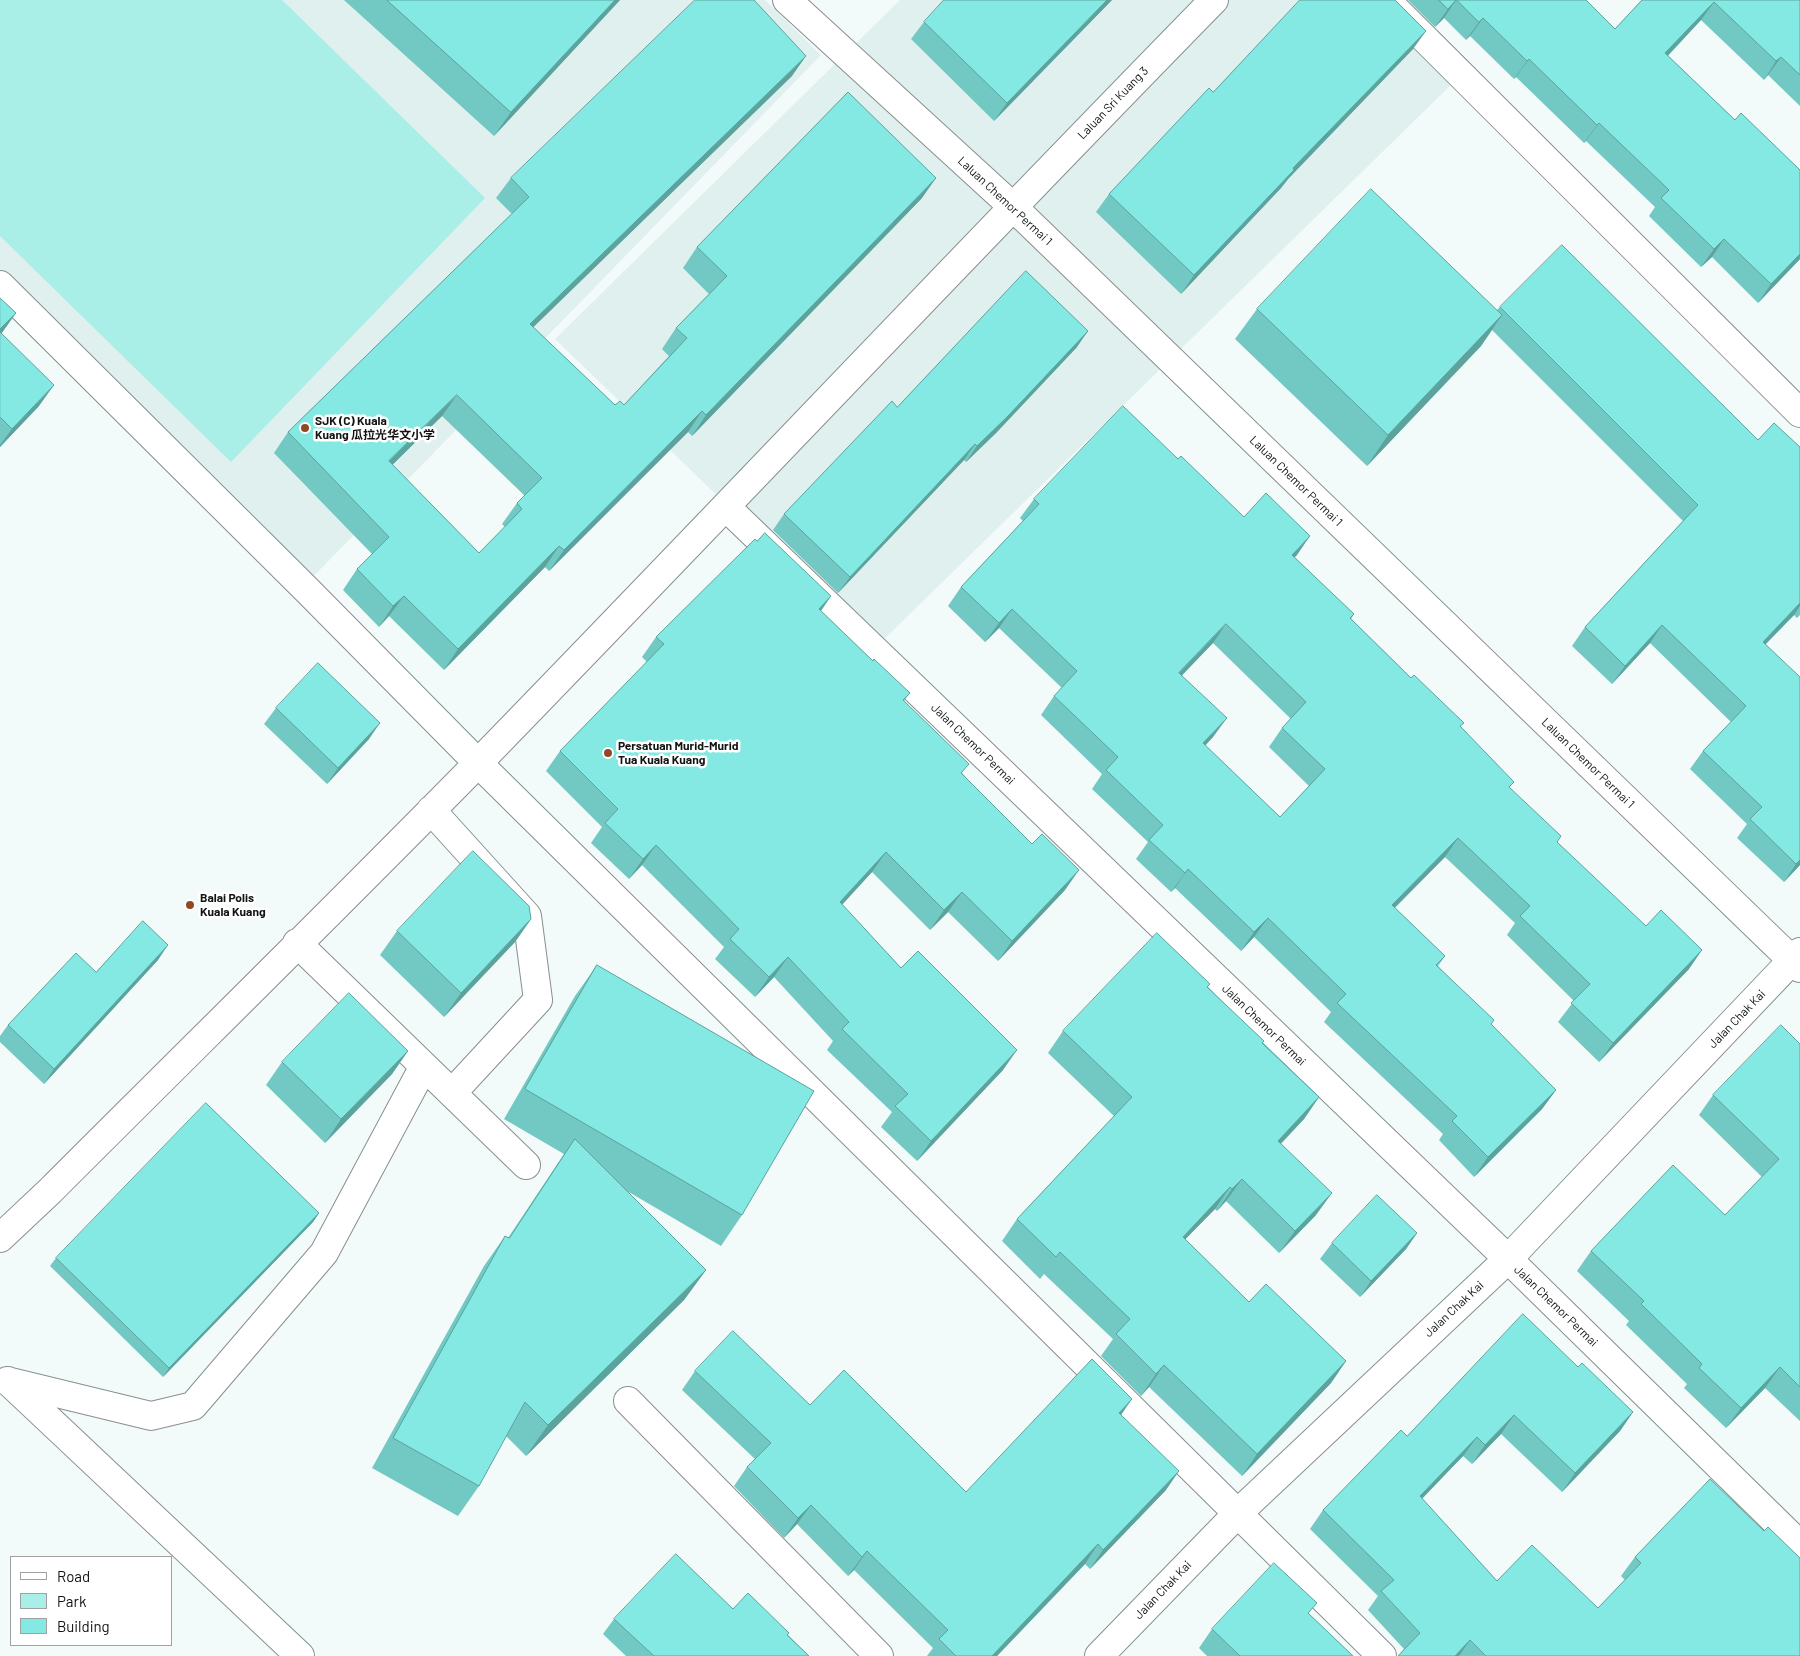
<!DOCTYPE html>
<html>
<head>
<meta charset="utf-8">
<style>
	body { margin:0 }
	#map { position:relative; width:1800px; height:1656px; overflow:hidden; background:#f3fafa; font-family:Barlow,sans-serif }
	canvas { display:block }
	.legend { position:absolute; left:10px; top:1556px; width:162px; height:90px; box-sizing:border-box; background:#fff; border:1px solid #a0a1a1; margin:0; padding:6px 9px; list-style:none; font-size:15px; color:#111413 }
	.legend li { display:flex; align-items:center; gap:10px; height:25px }
	.legend b { width:25px; border:1px solid #a0a1a1 }
</style>
</head>
<body>
<div id="map">
<canvas width="1800" height="1656"></canvas>
<ul class="legend">
<li><b style="height:6px;background:#fff"></b>Road</li>
<li><b style="height:14px;background:#aaeee8"></b>Park</li>
<li><b style="height:14px;background:#84e9e2"></b>Building</li>
</ul>
</div>
<script>
const context = document.querySelector('canvas').getContext('2d');
context.lineJoin = 'round';
function fill(path, color) { context.fillStyle = color; context.fill(path, 'evenodd'); }
function trace(path, color, width, dash) { context.strokeStyle = color; context.lineWidth = width; context.lineCap = dash ? 'butt' : 'round'; context.setLineDash(dash || []); context.stroke(path); }
function write(font, color, halo, rows, align = 'center') {
  context.font = font + ' Barlow,"Noto Sans SC",sans-serif'; context.lineWidth = 5; context.setLineDash([]); context.textBaseline = 'middle'; context.strokeStyle = halo; context.fillStyle = color; for (const [text, x, y, turn = 0] of rows) {
    context.save(); context.translate(x, y); context.rotate((+turn || 0) * Math.PI / 180); context.textAlign = isNaN(turn) ? turn : align; if (halo) context.strokeText(text, 0, 0); context.fillText(text, 0, 0); context.restore();
  }
}
fill(new Path2D(`
	M 0,0 L 765,0 L 821,55 L 306,584 L 0,273 Z
	M 900,0 L 1372,0 L 1455,81 L 875,648 L 555,339 Z`), '#dff0ee');
fill(new Path2D(`
	M 0,0 L 282,0 L 485,198 L 231,462 L 0,236 Z`), '#aaeee8');
const minor = new Path2D(`
	M 787,0 L 1012,206 L 1800,968
	M 1386,0 L 1800,413
	M 0,285 L 308,591 L 478,763 L 1382,1656
	M 726,507 L 1508,1259 L 1800,1545
	M 431,810 L 527,916 L 538,1000 L 452,1093
	M 297,943 L 526,1165
	M 0,1238 L 50,1191 C 194,1047 340,904 482,759 C 727,507 968,251 1214,0
	M 7,1381 L 151,1416 L 193,1406 L 324,1253 L 424,1066
	M 8,1381 L 300,1656
	M 628,1401 L 879,1656
	M 1099,1656 L 1238,1513 L 1508,1259 L 1800,952`);
trace(minor, '#898f8f', 30);
trace(minor, '#fff', 28);
fill(new Path2D(`
	M 344,0 L 620,0 L 494,136 Z
	M 1112,0 L 994,121 L 911,39 L 924,22 Z
	M 1408,0 L 1586,0 L 1615,29 L 1642,0 L 1800,0 L 1800,106 L 1768,75 L 1764,80 L 1701,20 L 1668,56 L 1735,120 L 1800,170 L 1800,259 L 1758,303 L 1712,257 L 1701,267 L 1649,216 L 1655,207 L 1586,141 L 1584,143 L 1516,77 L 1514,79 L 1470,36 L 1466,40 L 1444,18 L 1435,27 Z
	M 1413,49 L 1288,179 L 1281,188 L 1181,294 L 1096,212 L 1109,194 L 1213,92 Z
	M 792,76 L 533,327 L 615,405 L 624,405 L 669,356 L 662,349 L 676,328 L 709,294 L 683,268 L 697,247 L 922,198 L 692,436 L 688,432 L 549,571 L 545,567 L 444,670 L 389,616 L 379,627 L 343,590 L 357,569 L 372,554 L 274,453 L 288,432 L 512,214 L 496,198 L 511,178 ZM 442,416 L 525,496 L 517,503 L 502,524 L 505,527 L 479,553 L 392,465 Z
	M 0,298 L 16,313 L 1,334 L 39,406 L 0,447 Z
	M 1500,307 L 1758,440 L 1800,447 L 1800,615 L 1797,618 L 1794,615 L 1766,644 L 1800,865 L 1784,882 L 1737,838 L 1747,824 L 1690,769 L 1703,751 L 1731,722 L 1650,643 L 1612,684 L 1572,646 L 1585,627 L 1683,521 L 1492,330 L 1481,346 L 1367,466 L 1235,339 L 1257,309 L 1497,310 Z
	M 1077,347 L 996,433 L 966,462 L 964,460 L 838,593 L 773,530 L 784,514 L 897,407 Z
	M 1178,459 L 1244,517 L 1297,555 L 1294,557 L 1354,614 L 1351,619 L 1461,727 L 1510,788 L 1557,842 L 1689,969 L 1599,1062 L 1558,1022 L 1574,1001 L 1507,935 L 1515,923 L 1445,857 L 1395,908 L 1445,956 L 1438,966 L 1491,1025 L 1556,1090 L 1542,1109 L 1474,1177 L 1439,1140 L 1443,1134 L 1324,1022 L 1331,1012 L 1254,937 L 1241,951 L 1175,888 L 1171,892 L 1136,859 L 1148,842 L 1092,789 L 1102,774 L 1041,715 L 1054,696 L 1062,688 L 999,628 L 985,642 L 948,606 L 961,587 L 1023,521 L 1020,518 L 1034,499 ZM 1213,643 L 1291,719 L 1282,728 L 1269,747 L 1309,786 L 1280,817 L 1205,746 L 1213,737 L 1182,675 Z
	M 757,541 L 831,596 L 821,611 L 873,661 L 910,693 L 904,701 L 963,774 L 1065,890 L 998,961 L 948,912 L 930,930 L 872,872 L 842,905 L 901,968 L 1003,1070 L 917,1161 L 881,1127 L 892,1112 L 827,1050 L 833,1041 L 774,977 L 755,997 L 715,959 L 724,947 L 642,865 L 629,879 L 591,843 L 602,827 L 546,771 L 560,751 L 647,662 L 642,657 L 656,637 Z
	M 276,708 L 369,739 L 327,784 L 264,724 Z
	M 531,919 L 515,942 L 444,1017 L 380,955 L 397,931 Z
	M 158,960 L 44,1084 L 0,1042 L 0,1036 L 8,1025 L 96,972 Z
	M 597,965 L 742,1215 L 721,1246 L 627,1191 L 706,1270 L 684,1300 L 526,1456 L 506,1436 L 479,1486 L 458,1516 L 372,1468 L 484,1266 L 505,1236 L 508,1238 L 564,1154 L 504,1119 L 575,996 Z
	M 1208,987 L 1263,1043 L 1319,1097 L 1304,1119 L 1281,1144 L 1316,1215 L 1279,1253 L 1226,1201 L 1217,1211 L 1215,1209 L 1185,1239 L 1249,1302 L 1346,1361 L 1331,1383 L 1242,1476 L 1149,1387 L 1141,1396 L 1101,1356 L 1113,1339 L 1044,1274 L 1040,1279 L 1002,1241 L 1017,1219 L 1114,1116 L 1048,1053 L 1063,1031 Z
	M 1800,1044 L 1800,1421 L 1765,1388 L 1726,1428 L 1684,1388 L 1687,1384 L 1626,1325 L 1629,1321 L 1577,1271 L 1591,1251 L 1725,1215 L 1762,1177 L 1699,1115 L 1713,1095 Z
	M 408,1051 L 392,1074 L 325,1143 L 266,1085 L 282,1062 Z
	M 319,1213 L 313,1222 L 163,1377 L 50,1266 L 56,1258 Z
	M 1417,1233 L 1406,1249 L 1360,1297 L 1320,1259 L 1332,1243 Z
	M 1578,1367 L 1633,1412 L 1620,1431 L 1562,1492 L 1501,1434 L 1472,1464 L 1463,1456 L 1422,1499 L 1497,1581 L 1598,1608 L 1625,1580 L 1621,1576 L 1635,1557 L 1800,1656 L 1398,1656 L 1404,1649 L 1368,1610 L 1378,1596 L 1310,1529 L 1323,1510 L 1407,1436 Z
	M 695,1371 L 810,1405 L 966,1492 L 1121,1415 L 1166,1490 L 1090,1569 L 1085,1564 L 997,1656 L 927,1656 L 933,1648 L 854,1570 L 848,1576 L 797,1524 L 784,1538 L 734,1486 L 747,1467 L 755,1459 L 682,1390 Z
	M 733,1609 L 788,1635 L 809,1656 L 626,1656 L 603,1634 L 614,1619 Z
	M 1309,1614 L 1353,1656 L 1207,1656 L 1199,1648 L 1212,1629 Z`), '#72c8c2');
fill(new Path2D(`
	M 615,0 L 620,0 L 494,136 L 511,112 Z
	M 1107,0 L 1112,0 L 994,121 L 1007,103 Z
	M 1456,0 L 1444,18 L 1435,27 L 1448,9 Z
	M 1714,2 L 1701,20 L 1652,72 L 1665,53 Z
	M 1483,18 L 1470,36 L 1466,40 L 1479,22 Z
	M 1426,31 L 1413,49 L 1288,179 L 1281,188 L 1181,294 L 1194,275 L 1293,168 Z
	M 806,56 L 792,76 L 515,345 L 530,324 Z
	M 1781,57 L 1768,75 L 1764,80 L 1776,61 Z
	M 1529,59 L 1516,77 L 1514,79 L 1527,61 Z
	M 1599,123 L 1586,141 L 1584,143 L 1597,125 Z
	M 936,178 L 922,198 L 692,436 L 706,415 Z
	M 1724,239 L 1712,257 L 1701,267 L 1714,249 Z
	M 1800,254 L 1800,259 L 1758,303 L 1771,284 Z
	M 16,313 L 1,334 L 0,335 L 0,329 Z
	M 1502,315 L 1481,346 L 1367,466 L 1388,435 Z
	M 1088,331 L 1077,347 L 996,433 L 966,462 L 977,446 Z
	M 54,385 L 39,406 L 0,447 L 0,445 L 12,429 Z
	M 457,395 L 442,416 L 375,482 L 389,461 Z
	M 702,411 L 688,432 L 549,571 L 564,550 Z
	M 975,444 L 964,460 L 838,593 L 850,577 Z
	M 1310,536 L 1297,555 L 1278,574 L 1292,555 Z
	M 559,546 L 545,567 L 444,670 L 458,649 Z
	M 404,596 L 389,616 L 379,627 L 393,606 Z
	M 831,596 L 817,616 L 819,609 Z
	M 1800,603 L 1800,606 L 1794,615 L 1750,660 L 1763,642 Z
	M 1012,609 L 999,628 L 985,642 L 999,623 Z
	M 1226,624 L 1213,643 L 1166,692 L 1179,673 Z
	M 1662,625 L 1650,643 L 1612,684 L 1625,666 Z
	M 1227,718 L 1213,737 L 1189,762 L 1203,743 Z
	M 380,723 L 369,739 L 327,784 L 338,768 Z
	M 1458,838 L 1445,857 L 1378,924 L 1392,905 Z
	M 656,845 L 642,865 L 629,879 L 643,859 Z
	M 886,852 L 872,872 L 826,922 L 840,902 Z
	M 1800,860 L 1800,865 L 1784,882 L 1796,864 Z
	M 1188,869 L 1175,888 L 1171,892 L 1185,873 Z
	M 1079,870 L 1065,890 L 998,961 L 1012,941 Z
	M 962,892 L 948,912 L 930,930 L 944,910 Z
	M 1268,918 L 1254,937 L 1241,951 L 1254,932 Z
	M 531,919 L 515,942 L 444,1017 L 461,993 Z
	M 168,945 L 158,960 L 44,1084 L 54,1069 Z
	M 1702,950 L 1689,969 L 1599,1062 L 1613,1043 Z
	M 788,957 L 774,977 L 755,997 L 769,977 Z
	M 1017,1050 L 1003,1070 L 917,1161 L 931,1141 Z
	M 408,1051 L 392,1074 L 325,1143 L 341,1119 Z
	M 1556,1090 L 1542,1109 L 1474,1177 L 1488,1157 Z
	M 1319,1097 L 1304,1119 L 1262,1163 L 1278,1141 Z
	M 1242,1179 L 1226,1201 L 1217,1211 L 1232,1189 Z
	M 1230,1187 L 1215,1209 L 1167,1258 L 1183,1237 Z
	M 1332,1193 L 1316,1215 L 1279,1253 L 1295,1231 Z
	M 319,1213 L 313,1222 L 163,1377 L 169,1368 Z
	M 1417,1233 L 1406,1249 L 1360,1297 L 1371,1281 Z
	M 706,1270 L 684,1300 L 526,1456 L 548,1425 Z
	M 1346,1361 L 1331,1383 L 1242,1476 L 1257,1454 Z
	M 1164,1365 L 1149,1387 L 1141,1396 L 1156,1374 Z
	M 1780,1367 L 1765,1388 L 1726,1428 L 1741,1408 Z
	M 1132,1399 L 1119,1418 L 1119,1413 Z
	M 1633,1412 L 1620,1431 L 1562,1492 L 1575,1473 Z
	M 1514,1415 L 1501,1434 L 1472,1464 L 1485,1445 Z
	M 1477,1437 L 1463,1456 L 1406,1515 L 1420,1496 Z
	M 1179,1471 L 1166,1490 L 1090,1569 L 1103,1550 Z
	M 811,1505 L 797,1524 L 784,1538 L 798,1518 Z
	M 1098,1544 L 1085,1564 L 997,1656 L 992,1656 Z
	M 867,1551 L 854,1570 L 848,1576 L 862,1557 Z
	M 1470,1640 L 1459,1656 L 1455,1656 Z`), '#5ca39e');
const building = new Path2D(`
	M 387,0 L 615,0 L 511,112 Z
	M 695,0 L 754,0 L 806,56 L 530,324 L 615,405 L 620,401 L 624,405 L 687,338 L 676,328 L 727,276 L 697,247 L 848,92 L 936,178 L 706,415 L 702,411 L 564,550 L 559,546 L 458,649 L 404,596 L 393,606 L 357,569 L 389,537 L 288,432 L 529,197 L 511,178 ZM 457,395 L 542,478 L 517,503 L 522,509 L 479,553 L 389,461 Z
	M 944,0 L 1107,0 L 1007,103 L 924,22 Z
	M 1300,0 L 1395,0 L 1426,31 L 1293,168 L 1294,170 L 1194,275 L 1109,194 L 1209,88 L 1213,92 Z
	M 1439,0 L 1456,0 L 1448,9 Z
	M 1457,0 L 1586,0 L 1615,29 L 1642,0 L 1800,0 L 1800,75 L 1781,57 L 1776,61 L 1714,2 L 1665,53 L 1735,120 L 1741,113 L 1800,170 L 1800,254 L 1771,284 L 1724,239 L 1714,249 L 1661,198 L 1669,190 L 1599,123 L 1597,125 L 1529,59 L 1527,61 L 1483,18 L 1479,22 Z
	M 1371,189 L 1502,315 L 1388,435 L 1257,309 Z
	M 1562,245 L 1758,440 L 1774,423 L 1800,447 L 1800,603 L 1763,642 L 1800,677 L 1800,860 L 1796,864 L 1750,819 L 1762,807 L 1703,751 L 1746,706 L 1662,625 L 1625,666 L 1585,627 L 1698,505 L 1500,307 Z
	M 1026,271 L 1088,331 L 1007,417 L 977,446 L 975,444 L 850,577 L 784,514 L 892,401 L 897,407 Z
	M 0,298 L 16,313 L 0,329 Z
	M 0,332 L 54,385 L 12,429 L 0,417 Z
	M 1123,406 L 1178,459 L 1181,456 L 1244,517 L 1266,493 L 1310,536 L 1292,555 L 1354,614 L 1350,618 L 1411,678 L 1414,675 L 1464,723 L 1460,726 L 1514,782 L 1509,787 L 1561,836 L 1557,842 L 1646,926 L 1661,910 L 1702,950 L 1613,1043 L 1571,1003 L 1590,984 L 1520,916 L 1530,906 L 1458,838 L 1392,905 L 1445,956 L 1436,965 L 1494,1020 L 1491,1024 L 1556,1090 L 1488,1157 L 1452,1121 L 1457,1116 L 1337,1003 L 1346,994 L 1268,918 L 1254,932 L 1188,869 L 1185,873 L 1149,840 L 1163,825 L 1106,770 L 1118,757 L 1054,696 L 1077,671 L 1012,609 L 999,623 L 961,587 L 1039,504 L 1034,499 ZM 1226,624 L 1306,702 L 1282,728 L 1325,769 L 1280,817 L 1203,743 L 1227,718 L 1179,673 Z
	M 765,533 L 831,596 L 819,609 L 873,661 L 874,659 L 910,693 L 903,700 L 969,764 L 961,773 L 1032,844 L 1042,834 L 1079,870 L 1012,941 L 962,892 L 944,910 L 886,852 L 840,902 L 901,968 L 918,951 L 1017,1050 L 931,1141 L 895,1106 L 908,1094 L 842,1029 L 849,1022 L 788,957 L 769,977 L 730,939 L 739,929 L 656,845 L 643,859 L 605,823 L 618,809 L 560,751 L 664,644 L 656,637 L 755,539 L 757,541 Z
	M 318,663 L 380,723 L 338,768 L 276,708 Z
	M 473,851 L 529,906 L 531,919 L 461,993 L 397,931 Z
	M 143,921 L 168,945 L 54,1069 L 8,1025 L 76,953 L 96,972 Z
	M 1157,933 L 1210,984 L 1207,987 L 1264,1041 L 1262,1043 L 1319,1097 L 1278,1141 L 1332,1193 L 1295,1231 L 1242,1179 L 1232,1189 L 1230,1187 L 1183,1237 L 1249,1302 L 1266,1284 L 1346,1361 L 1257,1454 L 1164,1365 L 1156,1374 L 1116,1334 L 1130,1319 L 1060,1252 L 1056,1257 L 1017,1219 L 1132,1097 L 1063,1031 Z
	M 597,965 L 814,1091 L 742,1215 L 525,1089 Z
	M 349,993 L 408,1051 L 341,1119 L 282,1062 Z
	M 1781,1025 L 1800,1044 L 1800,1387 L 1780,1367 L 1741,1408 L 1699,1368 L 1702,1364 L 1641,1304 L 1644,1301 L 1591,1251 L 1673,1165 L 1725,1215 L 1779,1159 L 1713,1095 Z
	M 206,1103 L 319,1213 L 169,1368 L 56,1258 Z
	M 575,1139 L 706,1270 L 548,1425 L 525,1402 L 479,1486 L 393,1438 L 505,1236 L 509,1238 Z
	M 1377,1195 L 1417,1233 L 1371,1281 L 1332,1243 Z
	M 1523,1314 L 1578,1367 L 1582,1363 L 1633,1412 L 1575,1473 L 1514,1415 L 1485,1445 L 1477,1437 L 1420,1496 L 1497,1581 L 1532,1545 L 1598,1608 L 1641,1563 L 1635,1557 L 1710,1479 L 1764,1531 L 1768,1527 L 1800,1558 L 1800,1656 L 1486,1656 L 1470,1640 L 1455,1656 L 1398,1656 L 1420,1633 L 1381,1591 L 1394,1580 L 1323,1510 L 1401,1430 L 1407,1436 Z
	M 733,1331 L 810,1405 L 844,1370 L 966,1492 L 1092,1359 L 1132,1399 L 1119,1413 L 1179,1471 L 1103,1550 L 1098,1544 L 992,1656 L 956,1656 L 939,1639 L 948,1630 L 867,1551 L 862,1557 L 811,1505 L 798,1518 L 747,1467 L 771,1443 L 695,1371 Z
	M 676,1554 L 733,1609 L 748,1593 L 789,1633 L 787,1635 L 809,1656 L 654,1656 L 614,1619 Z
	M 1274,1563 L 1317,1603 L 1308,1613 L 1353,1656 L 1240,1656 L 1212,1629 Z`);
fill(building, '#84e9e2');
trace(building, '#5ca39e', 1);
for (const [x, y, r, color] of [
	[305,428,5,"#904925"],
	[608,753,5,"#904925"],
	[190,905,5,"#904925"]
]) { const dot = new Path2D(); dot.arc(x, y, r, 0, 2 * Math.PI); context.fillStyle = color; context.fill(dot); trace(dot, '#fff', 2); }
write('12px', '#111413', '#fff', [
	["Laluan Sri Kuang 3",1113,103,-46],
	["Laluan Chemor Permai 1",1005,201,43],
	["Laluan Chemor Permai 1",1296,481,44],
	["Jalan Chemor Permai",973,744,44],
	["Laluan Chemor Permai 1",1588,763,44],
	["Jalan Chak Kai",1737,1019,-46],
	["Jalan Chemor Permai",1264,1025,44],
	["Jalan Chemor Permai",1556,1306,44],
	["Jalan Chak Kai",1454,1309,-43],
	["Jalan Chak Kai",1163,1590,-46]
]);
write('bold 12px', '#111413', '#fff', [
	["SJK (C) Kuala",315,421],
	["Kuang 瓜拉光华文小学",315,435],
	["Persatuan Murid-Murid",618,746],
	["Tua Kuala Kuang",618,760],
	["Balai Polis",200,898],
	["Kuala Kuang",200,912]
], 'left');
</script>
</body>
</html>
